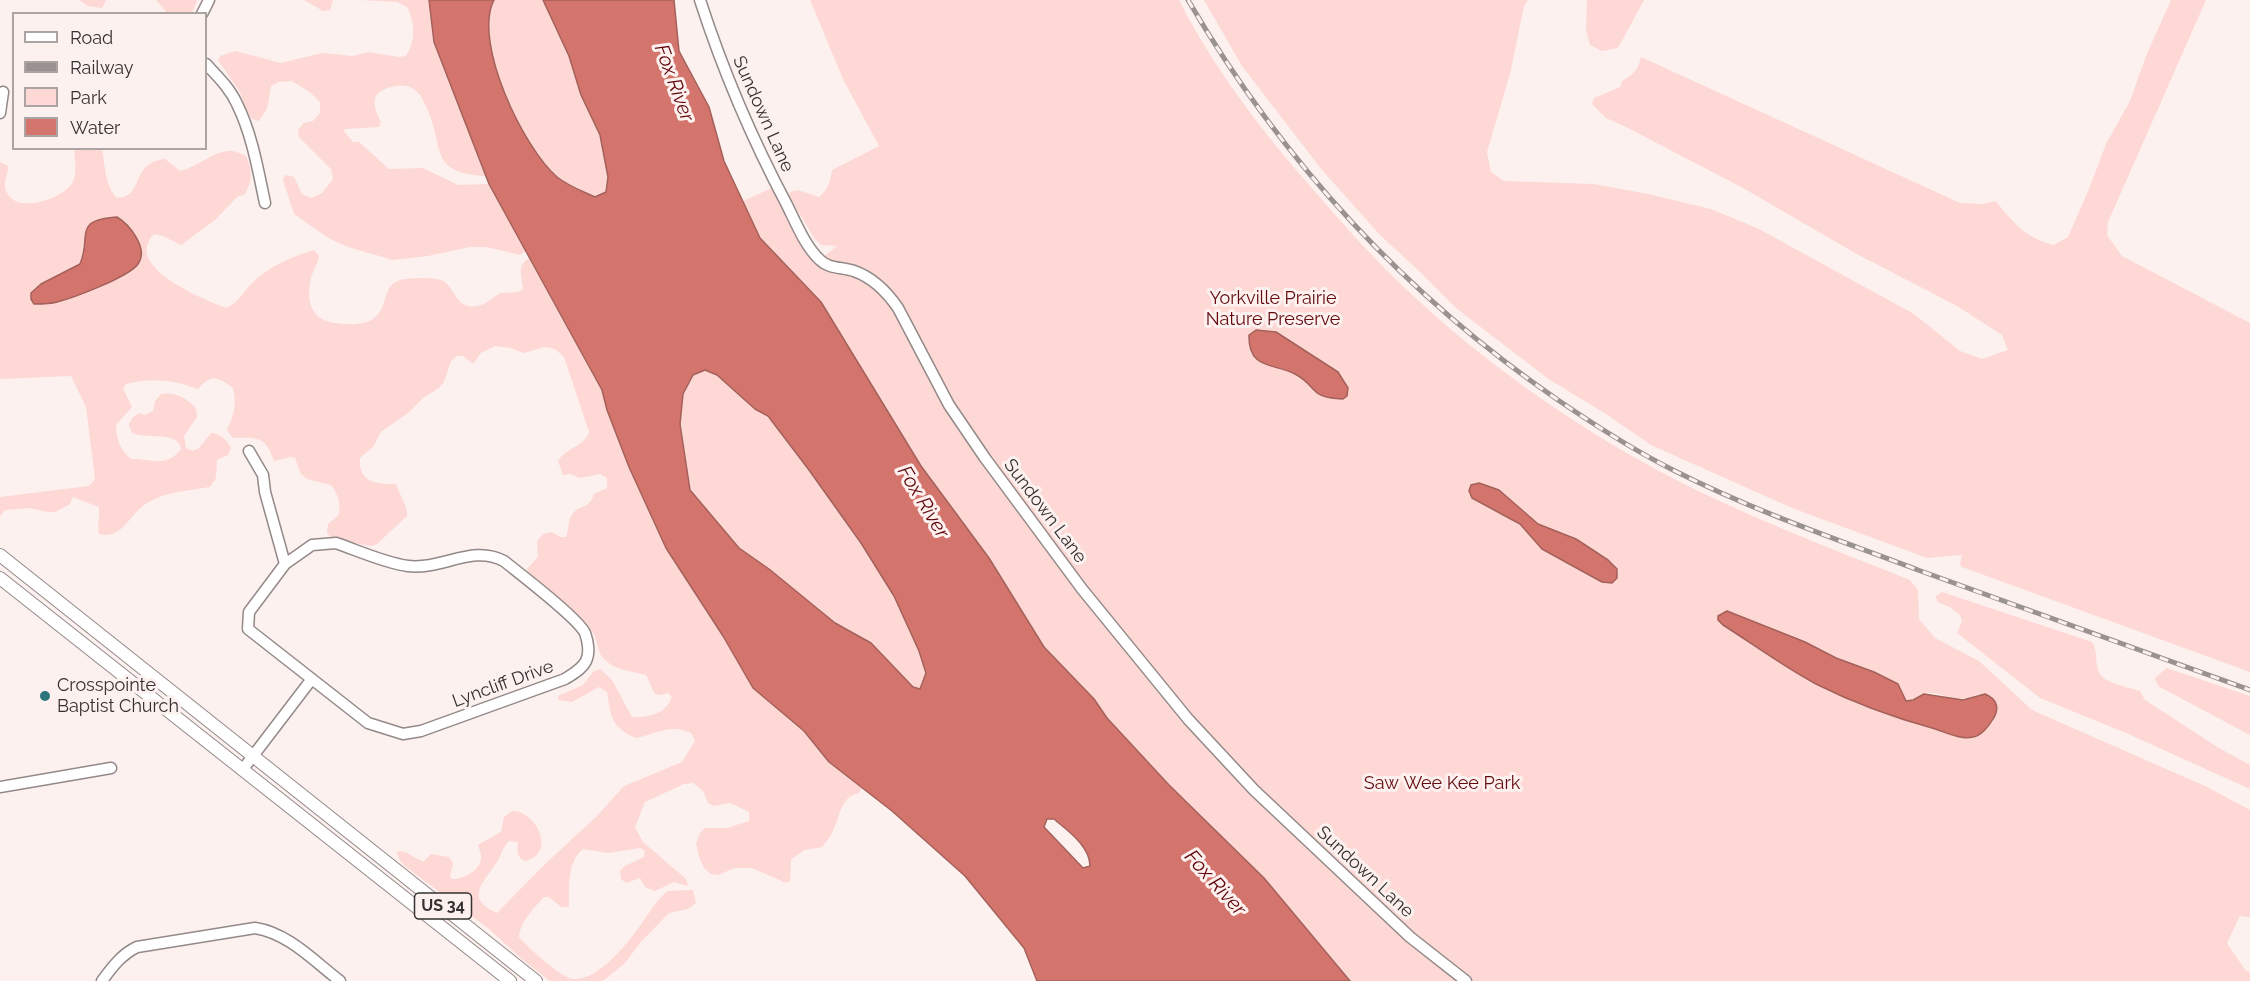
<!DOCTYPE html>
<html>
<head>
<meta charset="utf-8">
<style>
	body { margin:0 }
	#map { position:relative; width:2250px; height:981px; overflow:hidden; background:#fcf1ef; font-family:Raleway,sans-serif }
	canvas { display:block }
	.legend { position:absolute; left:12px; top:12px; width:195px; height:138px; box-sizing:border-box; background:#fcf1ef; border:2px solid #aca4a3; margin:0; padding:8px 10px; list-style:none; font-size:18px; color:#353131 }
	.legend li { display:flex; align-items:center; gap:12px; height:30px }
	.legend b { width:30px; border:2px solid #aca4a3 }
</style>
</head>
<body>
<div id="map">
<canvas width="2250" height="981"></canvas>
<ul class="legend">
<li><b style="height:8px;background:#fff"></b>Road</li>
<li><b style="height:8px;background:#999291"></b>Railway</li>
<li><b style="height:16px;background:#fdd8d4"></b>Park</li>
<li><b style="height:16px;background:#d4756d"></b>Water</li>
</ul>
</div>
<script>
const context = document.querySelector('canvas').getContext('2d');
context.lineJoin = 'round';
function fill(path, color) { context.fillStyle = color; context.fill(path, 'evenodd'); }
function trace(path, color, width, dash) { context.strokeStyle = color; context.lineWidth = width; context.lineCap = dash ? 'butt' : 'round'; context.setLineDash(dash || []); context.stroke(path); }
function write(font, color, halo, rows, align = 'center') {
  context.font = font + ' Raleway,sans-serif'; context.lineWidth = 6; context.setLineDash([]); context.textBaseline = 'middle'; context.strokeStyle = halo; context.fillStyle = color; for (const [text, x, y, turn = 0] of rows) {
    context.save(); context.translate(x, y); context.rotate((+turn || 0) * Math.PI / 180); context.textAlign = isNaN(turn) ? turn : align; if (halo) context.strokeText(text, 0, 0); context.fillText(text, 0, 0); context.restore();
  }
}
fill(new Path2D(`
	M 79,0 L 106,0 L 102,8 L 88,6 Z
	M 156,0 L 196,0 L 197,1 L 192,13 L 168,14 Z
	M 304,0 L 333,0 L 330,10 L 323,11 Z
	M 360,0 L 429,0 L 434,42 L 486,176 C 428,173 445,149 427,108 C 424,103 422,96 417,92 C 409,84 401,85 391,87 C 370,92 372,105 381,122 L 379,127 L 345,129 L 344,131 L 353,142 L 359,142 L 389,169 L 423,168 L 458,185 L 489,184 L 526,251 L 520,255 L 486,247 L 470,247 L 428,256 L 393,260 L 348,247 L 330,239 L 294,214 L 283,180 L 285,175 L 294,177 L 302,194 L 311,198 L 322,193 L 333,179 L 331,169 L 299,137 L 298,130 L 304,123 L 313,121 L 320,113 L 320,102 L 311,93 L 292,81 L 279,82 L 271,86 L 267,109 L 259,121 L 252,119 L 245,109 L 240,92 L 218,60 L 220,56 L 235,51 L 281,63 L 322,53 L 353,56 L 368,52 L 399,57 L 406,56 C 416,40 415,23 407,7 L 397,2 Z
	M 494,0 L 543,0 L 569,56 L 581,95 L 600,135 L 608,177 L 606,192 L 595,197 C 582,191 568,186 557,177 C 524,149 472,42 494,0 Z
	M 810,0 L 1179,0 C 1214,69 1266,137 1318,195 C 1347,229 1377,262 1410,293 C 1484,362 1570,423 1659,471 C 1740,514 1825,546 1910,580 L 1918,590 L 1919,619 L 1935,638 L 1979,661 L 2032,710 L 2207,787 L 2250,810 L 2250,917 L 2240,916 L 2227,943 L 2245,970 L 2250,972 L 2250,981 L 1350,981 L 1264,878 L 1169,785 L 1107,718 L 1094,699 L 1044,647 L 989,558 L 921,466 L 821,302 L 760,238 L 743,201 L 772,188 L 807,253 L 815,263 L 837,246 L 821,245 L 814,238 L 789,196 L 790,192 L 798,190 L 819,197 C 829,189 830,182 832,170 L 879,146 L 843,79 ZM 1511,501 L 1538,524 L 1553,530 L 1602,582 L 1542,549 L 1520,524 L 1502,514 ZM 1718,620 L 1805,642 L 1836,658 L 1875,672 L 1898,684 L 1906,701 C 1914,701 1916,696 1923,694 C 1942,689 1953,706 1979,694 L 1961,737 L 1860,705 L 1814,683 Z
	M 1204,0 L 1528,0 L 1524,6 L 1510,74 L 1487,152 L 1491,172 L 1504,181 L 1594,184 L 1648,194 L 1711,209 L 1757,228 L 1914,314 L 1960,351 L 1982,359 L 2008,350 L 2002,335 L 1957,306 L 1855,253 L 1743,188 L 1628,128 L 1606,118 L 1592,104 L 1594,98 L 1620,87 L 1622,81 C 1634,74 1638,70 1641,57 L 1960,203 L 1983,204 L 1996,201 C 2012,222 2027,239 2054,245 L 2068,237 L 2089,189 L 2106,144 L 2130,101 L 2146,56 L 2171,0 L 2206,0 L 2108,222 L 2107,235 L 2122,256 L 2250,323 L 2250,672 L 1962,567 L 1960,564 L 1962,555 L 1927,558 L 1792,508 L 1651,445 L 1606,414 L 1547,378 L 1456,308 L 1420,272 L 1379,234 L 1322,170 L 1242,66 Z
	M 1587,0 L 1644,0 L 1618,48 L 1602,51 L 1590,45 L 1586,30 Z
	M 74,149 L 102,149 C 105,165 105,186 117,198 C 145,197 130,162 165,159 L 180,171 C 197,167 213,152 228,151 C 234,150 241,154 246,156 C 252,170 253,180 245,194 L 237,197 L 215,220 L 181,245 L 163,236 L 154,234 C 122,267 203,299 226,308 C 240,302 242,293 252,283 C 268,267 293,256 314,250 L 319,256 C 318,265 313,270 311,278 C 306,300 310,319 334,323 C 405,333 369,282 406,279 C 416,278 434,277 443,281 C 455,287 456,310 477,306 C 487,305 493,296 501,293 C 510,291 515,295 523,289 C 522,275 516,267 529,258 L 602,390 L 607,410 L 629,467 L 666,548 L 723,636 L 753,688 L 804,731 L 829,762 L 862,788 L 859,793 C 841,796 840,816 833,831 C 830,837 826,842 822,847 L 805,850 L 791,859 L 790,882 L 784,882 L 752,868 L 734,868 L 719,875 L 711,874 L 704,868 L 699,857 L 696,844 L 700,833 L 705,828 L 727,828 L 749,821 L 749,812 L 730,803 L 714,806 L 708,803 L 703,791 L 693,783 L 684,784 L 645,802 L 635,827 L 643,842 L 686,879 L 688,886 L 674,882 L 655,891 L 645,887 L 640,878 L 626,883 L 621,879 L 620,871 L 625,866 L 644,857 L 645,851 L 640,848 L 608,853 L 583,849 C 567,861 569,888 569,907 L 561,907 L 549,897 L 544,897 C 534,908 520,922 519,937 C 530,949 558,976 573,979 C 598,981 627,944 639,927 C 649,914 655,901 668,891 L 693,890 L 696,903 L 688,909 L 669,913 L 641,942 L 624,964 L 603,981 L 550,981 L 523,960 L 489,929 L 406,867 L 399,859 L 397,853 L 399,851 L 407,853 L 423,862 L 431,854 L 449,857 L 453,863 L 450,876 L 452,879 C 463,879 478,872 481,860 C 482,855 479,849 478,845 L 501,832 L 504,817 L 512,811 C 537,811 557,854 525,861 C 516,857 517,851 518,842 L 509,841 C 502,848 501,857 495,865 C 482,884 465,899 497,913 L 542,867 L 598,815 L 624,786 L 682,762 L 695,741 L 691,733 C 672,723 655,734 636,738 C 611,727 611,717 607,692 L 599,687 L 572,702 L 558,700 L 558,696 L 583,685 L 593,672 L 600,669 L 612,680 L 632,717 C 649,717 665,715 672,697 L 668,693 L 661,695 L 655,694 L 646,675 C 631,671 616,671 604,659 C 597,652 598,641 593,633 C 590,627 583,620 578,615 C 564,602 532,588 527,569 L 538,557 L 537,541 L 543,534 L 552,532 L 560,537 L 566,537 C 569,529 568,519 573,513 C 582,504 589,509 594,494 L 607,488 L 607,478 L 600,474 L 580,478 L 570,474 L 563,475 L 558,461 C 566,448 585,446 589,432 L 564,357 L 555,349 L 545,347 L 523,353 L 511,348 L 495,346 L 481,353 L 473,364 L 463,356 L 457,356 L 451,361 L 444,382 L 439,388 L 423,398 L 409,412 L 381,432 L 373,447 L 360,458 C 358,483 377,484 396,484 C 399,494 408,506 407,516 L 377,544 L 372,546 L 332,540 L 327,532 L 328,524 L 339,515 C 341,504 338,494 331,485 L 307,479 L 301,474 L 295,458 L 290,457 L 274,461 C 272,456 270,450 267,446 C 260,435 244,438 233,438 L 227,430 C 234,415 237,404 233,388 C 217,377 212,373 198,389 C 176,380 149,377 126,384 L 123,389 L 132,407 L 116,425 C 116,439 121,451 131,459 C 152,459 167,468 181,449 C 180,431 144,439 132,433 L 129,425 L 132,418 L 139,413 L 145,415 L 153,411 L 155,401 L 161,394 C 176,392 186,398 196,408 L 197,417 L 184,436 L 186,448 L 193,451 L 199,448 L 211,433 C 221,434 226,439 231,448 L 228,455 L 217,460 L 216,478 L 210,487 C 188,491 167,491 147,503 C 129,514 124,539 99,534 C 97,524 100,517 99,507 L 73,497 L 70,504 L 55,512 L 48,512 L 29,508 L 5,510 L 0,517 L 0,497 L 89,486 L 95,479 L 86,407 L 71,376 L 0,379 L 0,162 L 8,166 C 9,175 1,183 7,193 C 18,215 64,198 73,182 C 77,173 75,158 74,149 ZM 138,241 C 141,249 144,256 138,264 C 128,278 73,296 55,303 L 41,284 L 80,264 L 82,258 L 83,244 Z
	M 706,370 L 717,375 L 755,409 L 768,416 L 809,470 L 861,543 L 894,596 L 919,651 L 926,673 L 920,689 L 913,687 L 871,643 L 835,623 L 769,569 L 738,548 L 689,490 L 680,424 L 683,394 L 693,375 Z
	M 1942,592 L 2092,642 C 2098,652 2095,660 2098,670 C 2102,684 2129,687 2140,691 L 2145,700 L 2219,748 L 2250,765 L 2250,789 L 2126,733 L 2040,698 L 1957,633 L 1962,621 L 1960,615 L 1950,607 L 1937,602 L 1936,596 Z
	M 2167,668 L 2250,696 L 2250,735 L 2158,686 L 2155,678 Z`), '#fdd8d4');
const water = new Path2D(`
	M 429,0 L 494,0 C 472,42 524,149 557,177 C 568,186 582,191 595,197 L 606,192 L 608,177 L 600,135 L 581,95 L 569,56 L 543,0 L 674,0 L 679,51 L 709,107 L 724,161 L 760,238 L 821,302 L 921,466 L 989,558 L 1044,647 L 1094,699 L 1107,718 L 1169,785 L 1264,878 L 1350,981 L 1037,981 L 1024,948 L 965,876 L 892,811 L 829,762 L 804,731 L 753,688 L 723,636 L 666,548 L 629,467 L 607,410 L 602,390 L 489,184 L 434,42 ZM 705,370 L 717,375 L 755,409 L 768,416 L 809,470 L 861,543 L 894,596 L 919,651 L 926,673 L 920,689 L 913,687 L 871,643 L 835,623 L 769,569 L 739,548 L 690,490 L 680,424 L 683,394 L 693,375 ZM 1047,819 L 1054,819 C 1068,831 1090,846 1090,866 L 1083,868 L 1044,827 Z
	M 117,217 C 130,225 149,249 138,264 C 129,277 73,298 57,302 C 50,304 41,304 34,304 L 31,299 L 31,293 L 41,284 L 80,264 C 92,236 72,220 117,217 Z
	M 1256,330 L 1276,332 L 1338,372 L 1348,388 L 1347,396 L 1343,399 C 1308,398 1318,386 1295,374 C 1274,363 1248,370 1249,335 Z
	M 1479,483 L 1499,490 L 1538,524 L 1576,539 L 1608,560 L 1617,569 L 1617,578 L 1612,583 L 1602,582 L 1542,549 L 1520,524 L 1472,498 L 1469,491 L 1471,485 Z
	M 1727,611 L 1805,642 L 1836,658 L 1874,672 L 1898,684 L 1906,701 L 1913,700 L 1924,694 L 1963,700 L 1985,694 C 1997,699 2000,708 1993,719 C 1989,726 1981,736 1973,737 C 1960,740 1945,732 1932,728 C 1892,717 1854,703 1816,684 C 1784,667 1753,644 1723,625 L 1718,620 L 1718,616 Z`);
fill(water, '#d4756d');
trace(water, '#a4615b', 1.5);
const minor = new Path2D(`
	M 700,0 C 723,71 752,139 787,205 C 796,223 805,246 820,260 C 829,269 842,267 854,271 C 874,278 887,292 898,308 L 949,405 L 985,458 L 1082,589 L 1188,719 L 1254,790 L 1410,937 L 1466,981
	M 202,14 L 209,0
	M 206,64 C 217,76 230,88 237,104 C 252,134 258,170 265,203
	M 0,113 L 3,92
	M 249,451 L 263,475 L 265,492 L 285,564
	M 336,543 C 359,551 385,563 408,566 C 443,570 472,544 504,561 C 520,574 578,618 585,633 C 588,641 590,653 586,661 C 582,669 573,674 565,679 L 421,731 L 403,734 L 368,723 L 248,629 L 249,612 L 285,564 L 312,545 Z
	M 243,769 L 311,680
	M 0,787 L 111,768
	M 102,981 C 112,967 122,954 137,947 L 255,928 C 288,933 314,961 340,981`);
const major = new Path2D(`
	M 0,555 L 536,981
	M 0,578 L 510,981`);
trace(minor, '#938988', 13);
trace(major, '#938988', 14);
trace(minor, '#fff', 10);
trace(major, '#fff', 12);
const rail = new Path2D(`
	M 1188,0 C 1282,161 1405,295 1558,400 C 1596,426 1635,451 1675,471 C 1754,511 1836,539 1918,570 C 2028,610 2139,650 2250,690`);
trace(rail, '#999291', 5);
trace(rail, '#fcf1ef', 3, [9]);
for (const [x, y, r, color] of [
	[45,696,6,"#2c757d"]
]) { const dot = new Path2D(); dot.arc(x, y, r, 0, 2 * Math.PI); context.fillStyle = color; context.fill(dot); trace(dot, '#fcf1ef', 2); }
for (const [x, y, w] of [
	[443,906,57]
]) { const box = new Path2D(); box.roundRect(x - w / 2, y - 13, w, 26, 4.5); context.fillStyle = '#fcf1ef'; context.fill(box); trace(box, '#353131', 1.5); }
write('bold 16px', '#353131', null, [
	["US 34",443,906]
]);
write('18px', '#353131', '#fcf1ef', [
	["Sundown Lane",763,114,66],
	["Sundown Lane",1045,511,53],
	["Lyncliff Drive",503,684,-20],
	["Sundown Lane",1365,872,43]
]);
write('18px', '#630a0e', '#fcf1ef', [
	["Yorkville Prairie",1273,299],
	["Nature Preserve",1273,320],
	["Saw Wee Kee Park",1442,784]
]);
write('18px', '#353131', '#fcf1ef', [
	["Crosspointe",57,686],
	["Baptist Church",57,707]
], 'left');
write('italic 20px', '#60060b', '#fcf1ef', [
	["Fox River",674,83,70],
	["Fox River",923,502,59],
	["Fox River",1215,883,48]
]);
</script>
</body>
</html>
